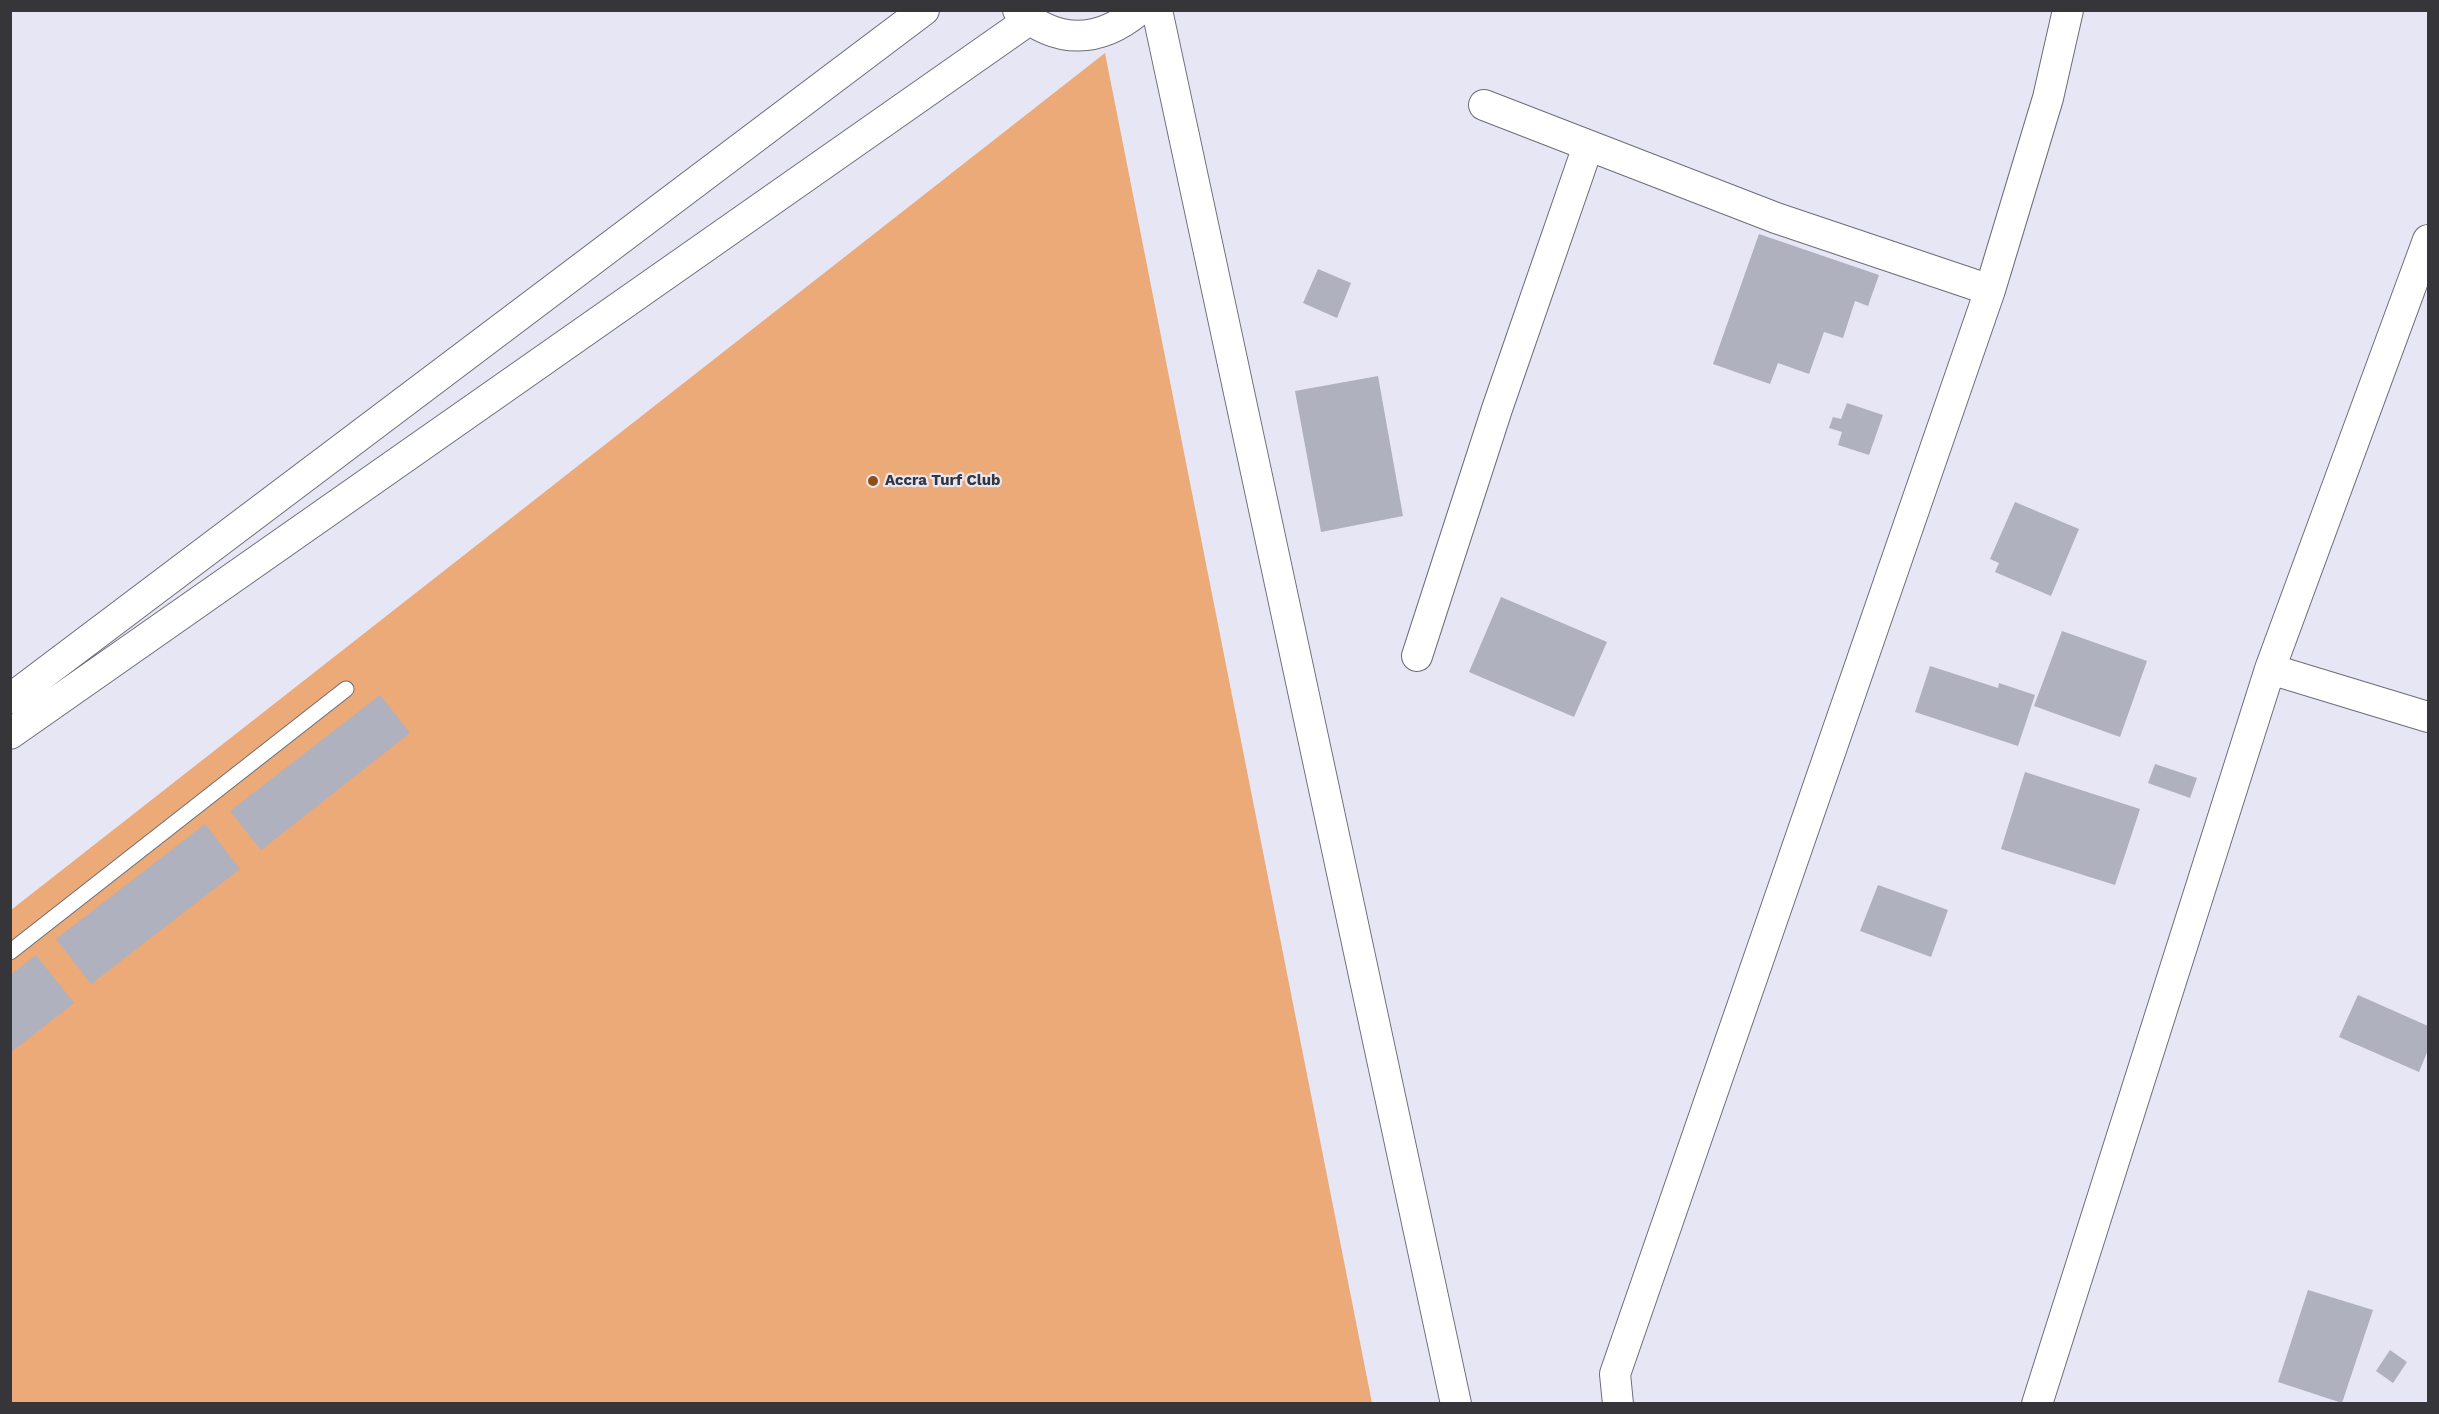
<!DOCTYPE html>
<html>
<head>
<meta charset="utf-8">
<style>
	body { margin:0 }
	#map { position:relative; width:2439px; height:1414px; overflow:hidden; background:#e6e6f5; font-family:"Work Sans",sans-serif }
	canvas { display:block }
	.frame { position:absolute; inset:0; border:12px solid #35353a; pointer-events:none }
</style>
</head>
<body>
<div id="map">
<canvas width="2439" height="1414"></canvas>
<div class="frame"></div>
</div>
<script>
const context = document.querySelector('canvas').getContext('2d');
context.lineJoin = 'round';
function fill(path, color) { context.fillStyle = color; context.fill(path, 'evenodd'); }
function trace(path, color, width, dash) { context.strokeStyle = color; context.lineWidth = width; context.lineCap = dash ? 'butt' : 'round'; context.setLineDash(dash || []); context.stroke(path); }
function write(font, color, halo, rows, align = 'center') {
  context.font = font + ' "Work Sans",sans-serif'; context.lineWidth = 4.5; context.setLineDash([]); context.textBaseline = 'middle'; context.strokeStyle = halo; context.fillStyle = color; for (const [text, x, y, turn = 0] of rows) {
    context.save(); context.translate(x, y); context.rotate((+turn || 0) * Math.PI / 180); context.textAlign = isNaN(turn) ? turn : align; if (halo) context.strokeText(text, 0, 0); context.fillText(text, 0, 0); context.restore();
  }
}
fill(new Path2D(`
	M 1105,53 L 1372,1403 L 11,1404 L 11,910 Z`), '#ebaa77');
fill(new Path2D(`
	M 1759,234 L 1879,275 L 1868,306 L 1855,301 L 1843,338 L 1824,332 L 1809,374 L 1778,363 L 1770,384 L 1713,364 Z
	M 1318,269 L 1351,283 L 1337,318 L 1303,303 Z
	M 1378,376 L 1403,516 L 1321,532 L 1295,391 Z
	M 1847,403 L 1883,415 L 1869,455 L 1838,445 L 1842,432 L 1829,428 L 1833,417 L 1841,419 Z
	M 2015,502 L 2079,529 L 2051,596 L 1995,572 L 1999,563 L 1990,559 Z
	M 1501,597 L 1607,642 L 1574,717 L 1469,672 Z
	M 2062,631 L 2147,661 L 2120,737 L 2034,706 Z
	M 1930,666 L 1998,688 L 1999,683 L 2035,695 L 2018,746 L 1915,712 Z
	M 380,695 L 410,733 L 261,850 L 230,811 Z
	M 2155,764 L 2197,778 L 2190,798 L 2148,783 Z
	M 2025,772 L 2140,809 L 2115,885 L 2001,849 Z
	M 205,824 L 240,869 L 91,984 L 56,939 Z
	M 1878,885 L 1948,910 L 1931,957 L 1860,931 Z
	M 36,955 L 74,1003 L 10,1053 L 10,975 Z
	M 2358,995 L 2428,1026 L 2428,1050 L 2419,1072 L 2339,1037 Z
	M 2308,1290 L 2373,1310 L 2342,1403 L 2278,1382 Z
	M 2390,1350 L 2407,1362 L 2393,1383 L 2376,1371 Z`), '#b0b1be');
const lane = new Path2D(`
	M 10,952 L 346,689`);
const street = new Path2D(`
	M 1018,10 C 1057,45 1100,43 1139,10
	M 1157,10 L 1456,1404
	M 1484,105 L 1776,218 L 1990,290
	M 1417,656 L 1497,409 L 1588,146
	M 2270,669 L 2428,717
	M 10,699 L 924,10
	M 10,734 L 1029,20
	M 1618,1404 L 1615,1374 L 1990,290 L 2048,98 L 2068,10
	M 2037,1404 L 2270,669 L 2428,240`);
trace(lane, '#6c6d79', 17);
trace(street, '#6c6d79', 32);
trace(lane, '#fff', 15);
trace(street, '#fff', 30);
for (const [x, y, r, color] of [
	[873,481,6,"#8d4f12"]
]) { const dot = new Path2D(); dot.arc(x, y, r, 0, 2 * Math.PI); context.fillStyle = color; context.fill(dot); trace(dot, '#e6e6f5', 2); }
write('bold 15px', '#35353a', '#e6e6f5', [
	["Accra Turf Club",885,481]
], 'left');
</script>
</body>
</html>
